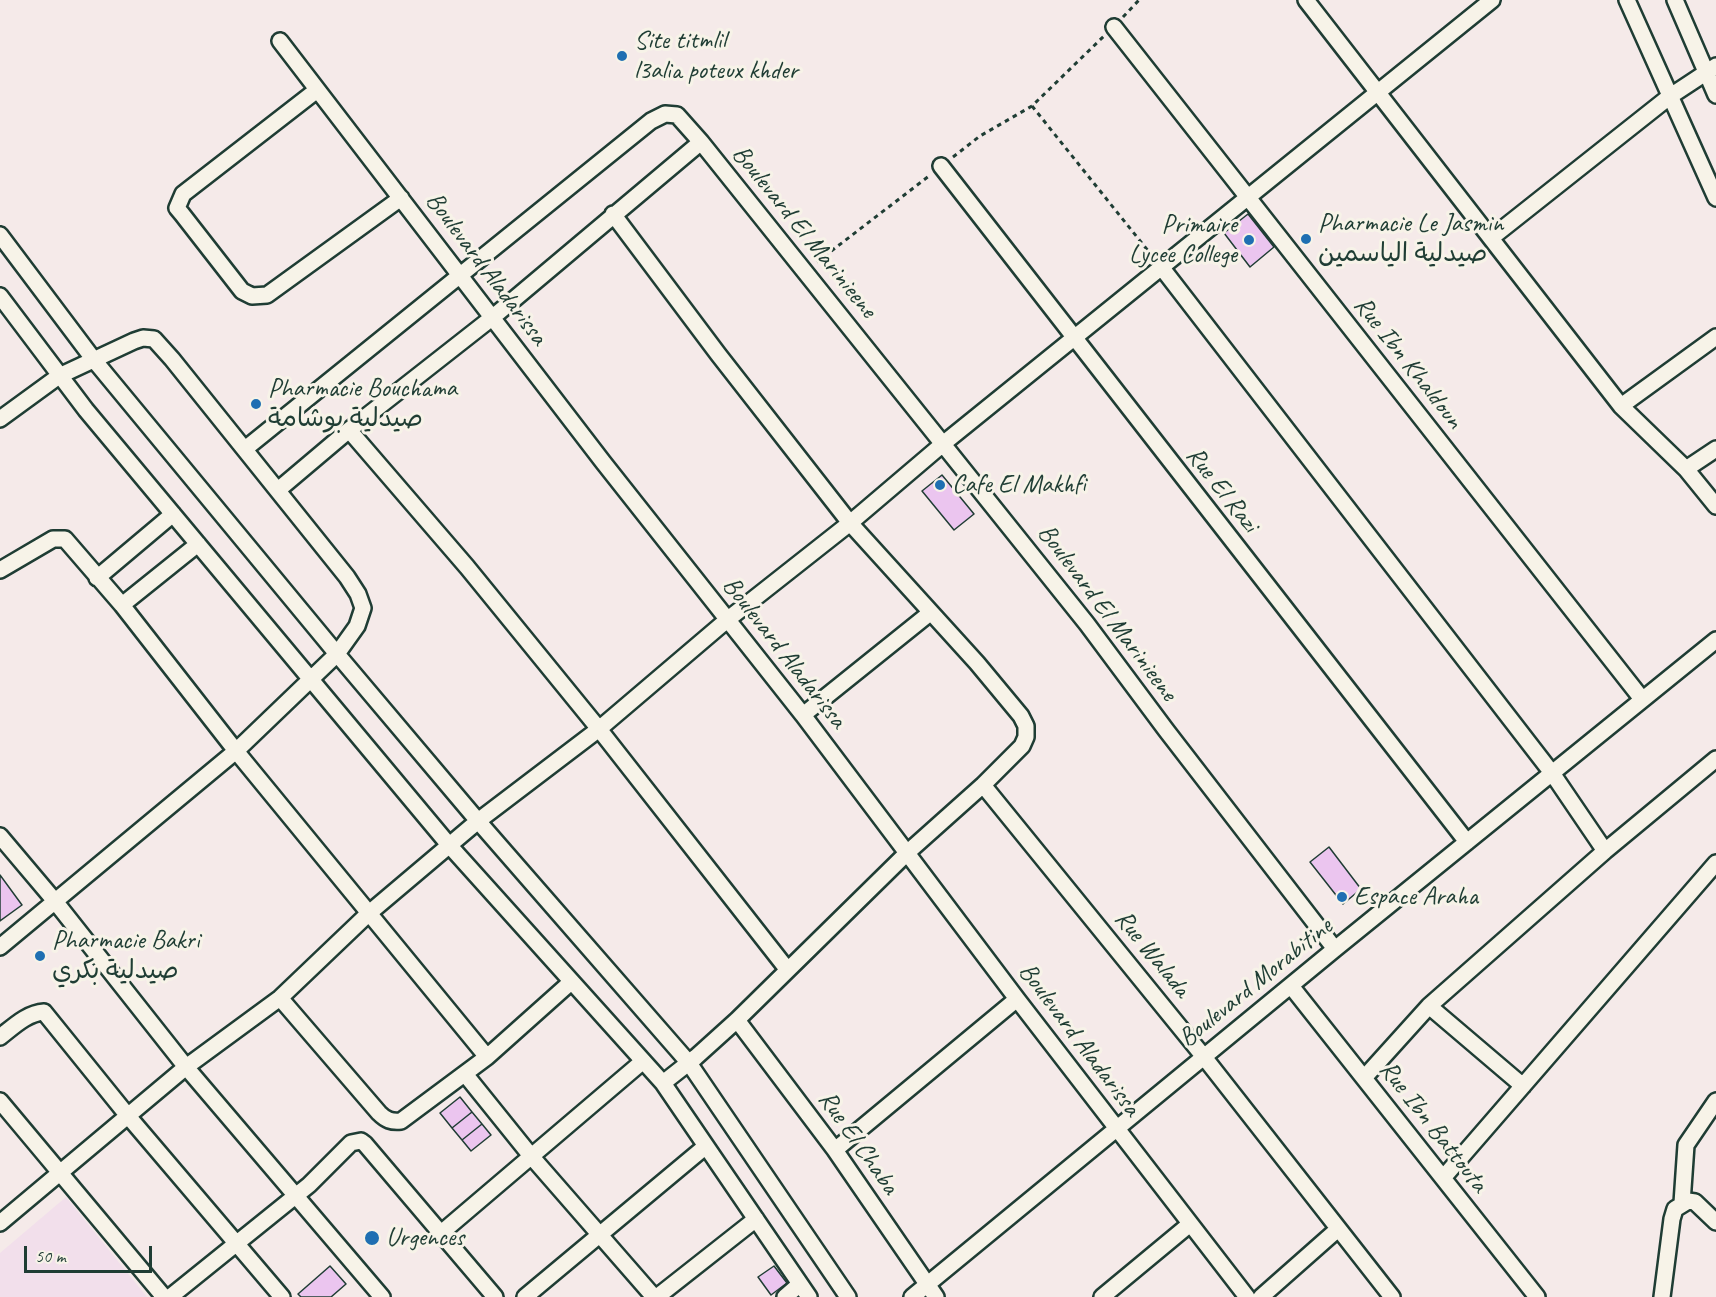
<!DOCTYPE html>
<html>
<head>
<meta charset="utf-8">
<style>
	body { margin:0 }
	#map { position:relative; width:1716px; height:1297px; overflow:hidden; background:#f5eae9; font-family:Caveat,sans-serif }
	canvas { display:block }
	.scale { position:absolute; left:24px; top:1246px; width:128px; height:27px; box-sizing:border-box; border:3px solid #1f3d34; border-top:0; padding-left:8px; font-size:18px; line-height:21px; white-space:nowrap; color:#1f3d34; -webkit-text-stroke:4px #f7f3e8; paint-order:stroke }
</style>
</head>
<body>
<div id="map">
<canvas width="1716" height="1297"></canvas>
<div class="scale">50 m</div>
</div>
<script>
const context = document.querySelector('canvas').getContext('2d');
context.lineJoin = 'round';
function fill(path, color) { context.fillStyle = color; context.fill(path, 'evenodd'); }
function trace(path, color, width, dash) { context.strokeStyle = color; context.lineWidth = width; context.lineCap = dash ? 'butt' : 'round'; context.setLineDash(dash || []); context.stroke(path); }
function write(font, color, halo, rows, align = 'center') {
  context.font = font + ' Caveat,"Playpen Sans Arabic",sans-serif'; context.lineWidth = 6; context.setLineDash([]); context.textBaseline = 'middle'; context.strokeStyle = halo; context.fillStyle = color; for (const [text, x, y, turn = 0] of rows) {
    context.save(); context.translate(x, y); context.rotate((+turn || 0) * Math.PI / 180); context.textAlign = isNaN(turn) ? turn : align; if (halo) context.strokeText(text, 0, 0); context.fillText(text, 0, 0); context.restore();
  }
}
fill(new Path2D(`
	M 66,1197 L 147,1297 L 0,1297 L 0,1253 Z`), '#f2dfeb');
const building = new Path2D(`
	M 1248,214 L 1274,247 L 1250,267 L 1224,233 Z
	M 942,475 L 974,514 L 954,530 L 922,491 Z
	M 1329,847 L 1361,889 L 1343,904 L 1310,862 Z
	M 0,875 L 22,905 L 0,921 Z
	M 460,1097 L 472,1112 L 452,1128 L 440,1113 Z
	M 472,1112 L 482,1124 L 462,1140 L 452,1128 Z
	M 482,1124 L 491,1135 L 471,1151 L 462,1140 Z
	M 330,1266 L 346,1284 L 331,1297 L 301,1297 L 298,1294 Z
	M 774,1266 L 787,1283 L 771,1295 L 758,1277 Z`);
fill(building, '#ebc5ef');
trace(building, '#1f3d34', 1.5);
const street = new Path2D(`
	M 1306,0 L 1621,406 L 1686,469 L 1716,506
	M 1627,0 L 1716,198
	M 1675,0 L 1716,95
	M 1114,27 L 1642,699
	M 280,41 L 603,462 L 803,715 L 1017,999 L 1247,1297
	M 317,90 L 183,194 L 177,208 L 182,214 L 242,291 L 252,296 L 267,295 L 401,198
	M 701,142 L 1087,624 L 1166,730 L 1335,949
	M 941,166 L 1467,842
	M 613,214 L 718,354 L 850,523 L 977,663 L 1021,716 L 1026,726 L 1026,737 L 1022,746 L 983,785 L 908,852 L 737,1020 L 696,1057 L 663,1083
	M 0,235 L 94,360 L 337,654 L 478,821 L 689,1063 L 848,1297
	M 1491,238 L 1669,97 L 1716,66
	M 1162,268 L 1552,773 L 1605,851
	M 0,296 L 86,410 L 449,845 L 663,1083 L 809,1297
	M 1621,406 L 1716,337
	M 0,419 L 59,376 L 134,341 L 143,338 L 154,339 L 172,359 L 347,577 L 358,594 L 363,608 L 357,626 L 337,654 L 236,751 L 0,947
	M 349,430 L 467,567 L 599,729 L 787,969
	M 245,449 L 651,121 L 665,114 L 677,115 L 701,142 L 493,317 L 349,430 L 278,490
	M 1686,469 L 1716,449
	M 0,570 L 53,539 L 65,539 L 122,605 L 236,751 L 487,1057
	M 97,578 L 173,514
	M 122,605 L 198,544
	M 803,715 L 930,613
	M 983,785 L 1204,1057 L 1392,1297
	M 0,836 L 54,900 L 186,1067 L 382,1297
	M 1291,986 L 1537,1297
	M 280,998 L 379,1113 C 386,1120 391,1122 401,1121 L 487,1057 L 571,982
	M 1429,1006 L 1523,1086
	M 737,1020 L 835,1150 L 936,1297
	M 0,1037 C 13,1027 27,1013 44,1012 L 128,1116 L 282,1297
	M 465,1074 L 531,1156 L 654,1297
	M 1364,1078 L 1429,1006 L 1605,851 L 1716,759
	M 0,1101 L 164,1297
	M 835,1150 L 1017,999
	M 1443,1178 L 1716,863
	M 1682,1203 L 1686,1145 L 1716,1101
	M 0,1223 L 186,1067 L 280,998 L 368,914 L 478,821 L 599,729 L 727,620 L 850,523 L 944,443 L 1492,0
	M 440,1234 L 642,1062
	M 170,1297 L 309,1185 L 351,1143 L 361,1141 L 365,1144 L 495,1297
	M 525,1297 L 706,1146
	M 657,1297 L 756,1219
	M 785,1297 L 800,1284
	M 912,1297 L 1335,949 L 1716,640
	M 1102,1297 L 1190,1224
	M 1261,1297 L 1338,1229
	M 1662,1297 L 1672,1219 L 1675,1209 L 1688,1201 L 1695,1202 L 1716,1222`);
trace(street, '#1f3d34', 20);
trace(new Path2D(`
	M 1123,17 L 1139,0
	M 1032,106 L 1153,257
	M 953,157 L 980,136 L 1032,106 L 1104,36
	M 817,262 L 929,176`), '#1f3d34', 3, [4.5, 4.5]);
trace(street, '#f7f3e8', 15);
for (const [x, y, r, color] of [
	[622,56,6,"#1f6fb2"],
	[1306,239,6,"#1f6fb2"],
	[1249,240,6,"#1f6fb2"],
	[256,404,6,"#1f6fb2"],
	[940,485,6,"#1f6fb2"],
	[1342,897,6,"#1f6fb2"],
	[40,956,6,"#1f6fb2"],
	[372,1238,8,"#1f6fb2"]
]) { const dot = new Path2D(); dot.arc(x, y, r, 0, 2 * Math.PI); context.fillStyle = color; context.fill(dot); trace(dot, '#f7f3e8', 2); }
write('26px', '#1f3d34', '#f7f3e8', [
	["Site titmlil",634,41],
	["l3alia poteux khder",634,71],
	["Pharmacie Le Jasmin",1318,224],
	["صيدلية الياسمين",1318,254],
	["Primaire",1237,225,"right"],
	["Lycee College",1237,255,"right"],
	["Pharmacie Bouchama",268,389],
	["صيدلية بوشامة",268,419],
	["Cafe El Makhfi",952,485],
	["Espace Araha",1354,897],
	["Pharmacie Bakri",52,941],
	["صيدلية بكري",52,971],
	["Urgences",386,1238]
], 'left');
write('26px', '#1f3d34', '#f7f3e8', [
	["Boulevard El Marinieene",804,232,51],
	["Boulevard Aladarissa",486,269,53],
	["Rue Ibn Khaldoun",1408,363,52],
	["Rue El Razi",1222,490,52],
	["Boulevard El Marinieene",1107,613,53],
	["Boulevard Aladarissa",784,653,52],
	["Rue Walada",1152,954,51],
	["Boulevard Morabitine",1256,983,-39],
	["Boulevard Aladarissa",1079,1040,53],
	["Rue Ibn Battouta",1433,1127,52],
	["Rue El Chaba",858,1143,55]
]);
</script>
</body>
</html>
